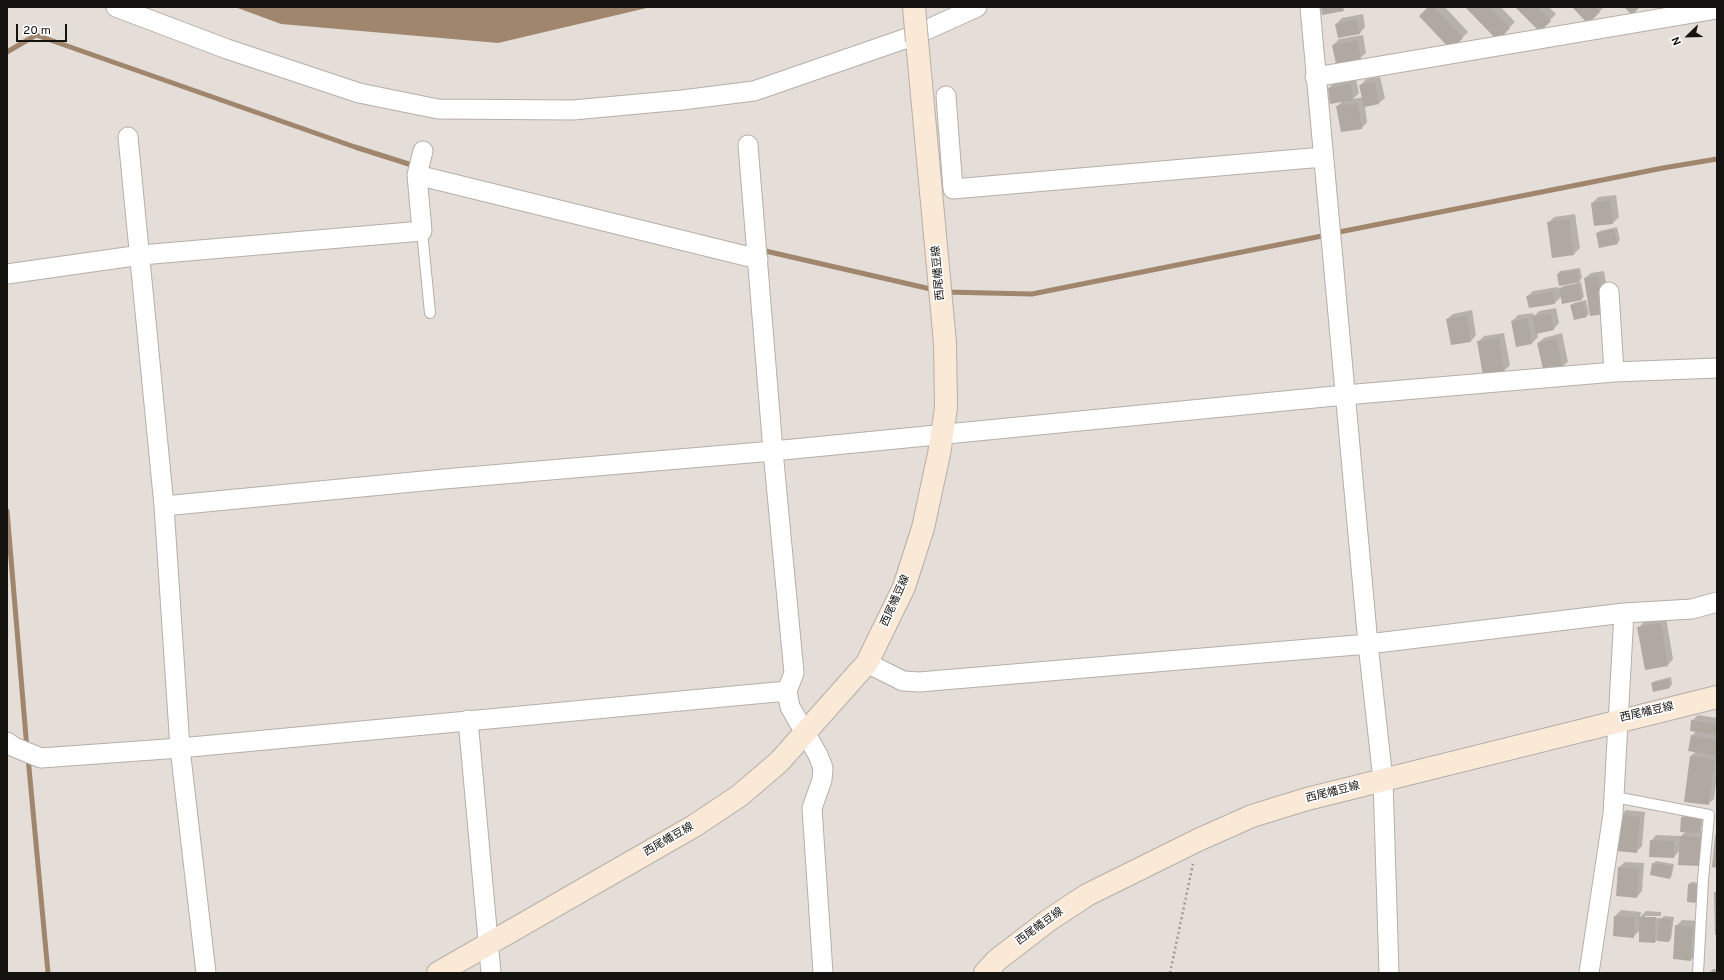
<!DOCTYPE html>
<html>
<head>
<meta charset="utf-8">
<style>
	body { margin:0 }
	#map { position:relative; width:1724px; height:980px; overflow:hidden; background:#e5ded8; font-family:Overpass,sans-serif }
	canvas { display:block }
	.frame { position:absolute; inset:0; border:8px solid #151310; pointer-events:none }
	.north { position:absolute; left:1668px; top:16px; width:40px; height:40px; -webkit-text-stroke:3px #fff; paint-order:stroke; rotate:247deg; font-size:11px; font-weight:700; line-height:16px; text-align:center; color:#151310 }
	.north::after { content:''; display:block; margin:auto; width:14px; height:18px; background:#151310; clip-path:polygon(50% 0,100% 100%,50% 72%,0 100%) }
	.scale { position:absolute; left:16px; top:24px; width:51px; height:18px; box-sizing:border-box; border:2px solid #151310; border-top:0; padding-left:5px; font-size:12px; line-height:14px; white-space:nowrap; color:#151310; -webkit-text-stroke:3px #fff; paint-order:stroke }
</style>
</head>
<body>
<div id="map">
<canvas width="1724" height="980"></canvas>
<div class="frame"></div>
<div class="north">N</div>
<div class="scale">20 m</div>
</div>
<script>
const context = document.querySelector('canvas').getContext('2d');
context.lineJoin = 'round';
function fill(path, color) { context.fillStyle = color; context.fill(path, 'evenodd'); }
function trace(path, color, width, dash) { context.strokeStyle = color; context.lineWidth = width; context.lineCap = dash ? 'butt' : 'round'; context.setLineDash(dash || []); context.stroke(path); }
function write(font, color, halo, rows, align = 'center') {
  context.font = font + ' Overpass,"Noto Sans JP",sans-serif'; context.lineWidth = 3.5; context.setLineDash([]); context.textBaseline = 'middle'; context.strokeStyle = halo; context.fillStyle = color; for (const [text, x, y, turn = 0] of rows) {
    context.save(); context.translate(x, y); context.rotate((+turn || 0) * Math.PI / 180); context.textAlign = isNaN(turn) ? turn : align; if (halo) context.strokeText(text, 0, 0); context.fillText(text, 0, 0); context.restore();
  }
}
fill(new Path2D(`
	M 235,7 L 651,7 L 498,43 L 281,24 Z`), '#9f866d');
fill(new Path2D(`
	M 1429,7 L 1445,7 L 1468,32 L 1451,49 Z
	M 1467,7 L 1501,7 L 1515,22 L 1498,39 Z
	M 1517,7 L 1549,7 L 1556,14 L 1540,30 Z
	M 1573,7 L 1604,7 L 1594,17 Z
	M 1363,14 L 1365,27 L 1360,33 L 1336,24 L 1342,18 Z
	M 1363,35 L 1366,53 L 1360,58 L 1333,45 L 1339,39 Z
	M 1380,77 L 1385,98 L 1379,103 L 1365,106 L 1367,122 L 1362,128 L 1337,106 L 1343,101 L 1329,88 L 1334,82 L 1356,79 L 1359,93 L 1353,99 L 1363,97 L 1361,85 L 1366,79 Z
	M 1616,195 L 1619,217 L 1613,223 L 1592,203 L 1598,197 Z
	M 1575,214 L 1580,248 L 1574,254 L 1553,257 L 1548,223 L 1554,217 Z
	M 1617,227 L 1620,240 L 1617,243 L 1597,233 L 1600,231 Z
	M 1580,268 L 1582,278 L 1577,283 L 1581,282 L 1584,297 L 1581,299 L 1562,296 L 1555,303 L 1527,297 L 1533,291 L 1558,287 L 1559,290 L 1563,286 L 1577,283 L 1576,281 L 1559,284 L 1558,274 L 1560,271 Z
	M 1604,271 L 1610,307 L 1585,278 L 1591,273 Z
	M 1586,300 L 1589,313 L 1587,316 L 1571,305 L 1574,303 Z
	M 1556,308 L 1559,323 L 1554,329 L 1537,333 L 1538,337 L 1532,343 L 1517,346 L 1512,321 L 1518,315 L 1533,313 L 1534,316 L 1539,311 Z
	M 1472,310 L 1476,335 L 1471,341 L 1447,319 L 1453,314 Z
	M 1504,333 L 1510,365 L 1504,371 L 1484,374 L 1478,342 L 1484,336 Z
	M 1562,333 L 1568,362 L 1562,367 L 1538,343 L 1544,338 Z
	M 1666,618 L 1673,659 L 1668,665 L 1638,628 L 1644,622 Z
	M 1671,677 L 1672,684 L 1670,687 L 1652,683 L 1655,681 Z
	M 1698,715 L 1717,718 L 1717,776 L 1714,799 L 1708,804 L 1691,756 L 1696,751 L 1692,736 L 1696,731 L 1692,721 Z
	M 1626,810 L 1645,812 L 1642,846 L 1636,852 L 1620,816 Z
	M 1685,815 L 1703,816 L 1701,831 L 1706,831 L 1705,859 L 1680,850 L 1674,857 L 1651,841 L 1656,835 L 1681,836 L 1686,831 L 1682,817 Z
	M 1656,861 L 1674,864 L 1672,875 L 1670,878 L 1653,864 Z
	M 1625,862 L 1644,863 L 1642,891 L 1637,897 L 1619,867 Z
	M 1691,882 L 1701,883 L 1700,899 L 1689,884 Z
	M 1621,910 L 1641,912 L 1640,917 L 1646,911 L 1661,912 L 1661,919 L 1664,916 L 1674,917 L 1671,939 L 1669,941 L 1659,938 L 1655,942 L 1640,930 L 1633,937 L 1614,936 L 1615,916 ZM 1645,916 L 1661,916 L 1661,918 L 1645,918 Z
	M 1682,920 L 1698,921 L 1696,954 L 1691,960 L 1676,926 Z
	M 1713,969 L 1717,969 L 1717,973 L 1709,973 Z`), '#0003');
trace(new Path2D(`
	M 7,52 L 36,35 L 355,147 L 415,166
	M 1334,233 L 1663,168 L 1717,159
	M 761,250 L 935,290
	M 944,292 L 1032,294 L 1327,235
	M 7,511 L 27,749
	M 28,757 L 48,973`), '#9f866d', 5);
fill(new Path2D(`
	M 1321,7 L 1343,7 L 1344,11 L 1322,15 Z
	M 1428,7 L 1434,7 L 1463,38 L 1451,50 L 1419,16 Z
	M 1465,7 L 1489,7 L 1510,28 L 1498,41 Z
	M 1515,7 L 1538,7 L 1551,21 L 1540,32 Z
	M 1572,7 L 1595,7 L 1600,12 L 1588,24 Z
	M 1624,7 L 1640,7 L 1632,15 Z
	M 1357,19 L 1360,34 L 1338,38 L 1335,24 Z
	M 1357,40 L 1361,59 L 1336,64 L 1332,45 Z
	M 1375,82 L 1379,104 L 1364,107 L 1359,85 Z
	M 1351,84 L 1353,100 L 1330,104 L 1328,88 Z
	M 1358,103 L 1362,129 L 1341,132 L 1336,106 Z
	M 1610,200 L 1613,224 L 1594,226 L 1591,203 Z
	M 1569,219 L 1574,255 L 1552,258 L 1547,222 Z
	M 1614,229 L 1618,244 L 1599,248 L 1596,233 Z
	M 1577,270 L 1580,282 L 1559,286 L 1557,274 Z
	M 1598,276 L 1605,314 L 1590,316 L 1584,278 Z
	M 1579,284 L 1582,300 L 1562,304 L 1559,288 Z
	M 1553,292 L 1555,304 L 1529,308 L 1526,296 Z
	M 1583,302 L 1587,317 L 1574,320 L 1570,305 Z
	M 1551,313 L 1554,330 L 1536,334 L 1532,316 Z
	M 1467,315 L 1471,342 L 1451,345 L 1446,319 Z
	M 1528,318 L 1532,344 L 1516,347 L 1511,321 Z
	M 1499,338 L 1504,372 L 1483,376 L 1477,341 Z
	M 1556,338 L 1563,368 L 1544,373 L 1537,343 Z
	M 1661,623 L 1668,666 L 1645,670 L 1637,627 Z
	M 1668,679 L 1670,688 L 1653,692 L 1651,683 Z
	M 1691,720 L 1717,724 L 1717,735 L 1690,731 Z
	M 1691,735 L 1717,740 L 1717,756 L 1688,751 Z
	M 1690,756 L 1715,759 L 1709,805 L 1684,802 Z
	M 1619,815 L 1640,817 L 1637,853 L 1616,851 Z
	M 1681,817 L 1701,818 L 1699,833 L 1680,832 Z
	M 1715,835 L 1717,835 L 1717,868 L 1712,867 Z
	M 1680,836 L 1701,837 L 1700,866 L 1678,865 Z
	M 1650,840 L 1674,841 L 1674,858 L 1649,857 Z
	M 1652,863 L 1672,866 L 1670,879 L 1650,875 Z
	M 1618,867 L 1639,869 L 1637,898 L 1616,896 Z
	M 1688,884 L 1699,885 L 1698,903 L 1687,902 Z
	M 1714,892 L 1717,892 L 1717,935 L 1715,935 Z
	M 1614,916 L 1635,917 L 1634,938 L 1613,936 Z
	M 1639,917 L 1656,917 L 1655,943 L 1639,942 Z
	M 1660,918 L 1672,920 L 1669,942 L 1657,941 Z
	M 1675,925 L 1693,927 L 1691,961 L 1673,959 Z`), '#afa9a2');
const lane = new Path2D(`
	M 422,231 L 430,313
	M 1615,797 L 1709,815 L 1703,880 L 1698,973`);
const street = new Path2D(`
	M 116,7 L 227,49 L 359,93 L 438,109 L 573,110 L 682,100 L 754,91 L 913,36 L 977,7
	M 1310,7 L 1368,644 L 1383,780 L 1389,973
	M 1315,77 L 1717,9
	M 946,96 L 953,189 L 1323,157
	M 128,137 L 164,506 L 180,748 L 206,973
	M 748,145 L 773,451 L 794,673 L 787,691 L 790,707 L 818,755 L 823,768 L 822,780 L 812,808 L 823,973
	M 417,175 L 423,151
	M 7,274 L 141,255 L 422,231 L 417,175 L 758,259
	M 1609,292 L 1614,372
	M 164,506 L 444,479 L 773,451 L 1345,395 L 1614,372 L 1717,368
	M 867,663 L 903,681 L 919,682 L 1368,644 L 1624,613 L 1692,609 L 1717,602
	M 468,720 L 491,973
	M 7,742 L 14,747 L 41,758 L 180,748 L 787,691
	M 1589,973 L 1613,814 L 1624,613`);
const secondary = new Path2D(`
	M 438,973 L 694,826 L 739,796 L 779,762 L 867,663 L 904,587 L 923,528 L 939,454 L 946,408 L 945,343 L 917,41
	M 985,973 L 997,960 L 1049,920 L 1087,895 L 1198,840 L 1252,816 L 1307,799 L 1717,697`);
trace(lane, '#b5afa8', 12);
trace(street, '#b5afa8', 21);
trace(secondary, '#b5afa8', 24);
trace(new Path2D(`
	M 1170,973 L 1193,864`), '#9e9893', 2.5, [2, 3]);
trace(lane, '#fff', 10);
trace(street, '#fff', 19);
trace(secondary, '#fae9d6', 22);
const secondaryBridge = new Path2D(`
	M 914,7 L 917,41`);
trace(secondaryBridge, '#b5afa8', 24, []);
trace(secondaryBridge, '#fae9d6', 22);
write('11px', '#151310', '#fff', [
	["西尾幡豆線",939,273,-95],
	["西尾幡豆線",896,601,-66],
	["西尾幡豆線",1647,713,-13],
	["西尾幡豆線",1333,793,-14],
	["西尾幡豆線",669,840,-30],
	["西尾幡豆線",1040,927,-36]
]);
</script>
</body>
</html>
